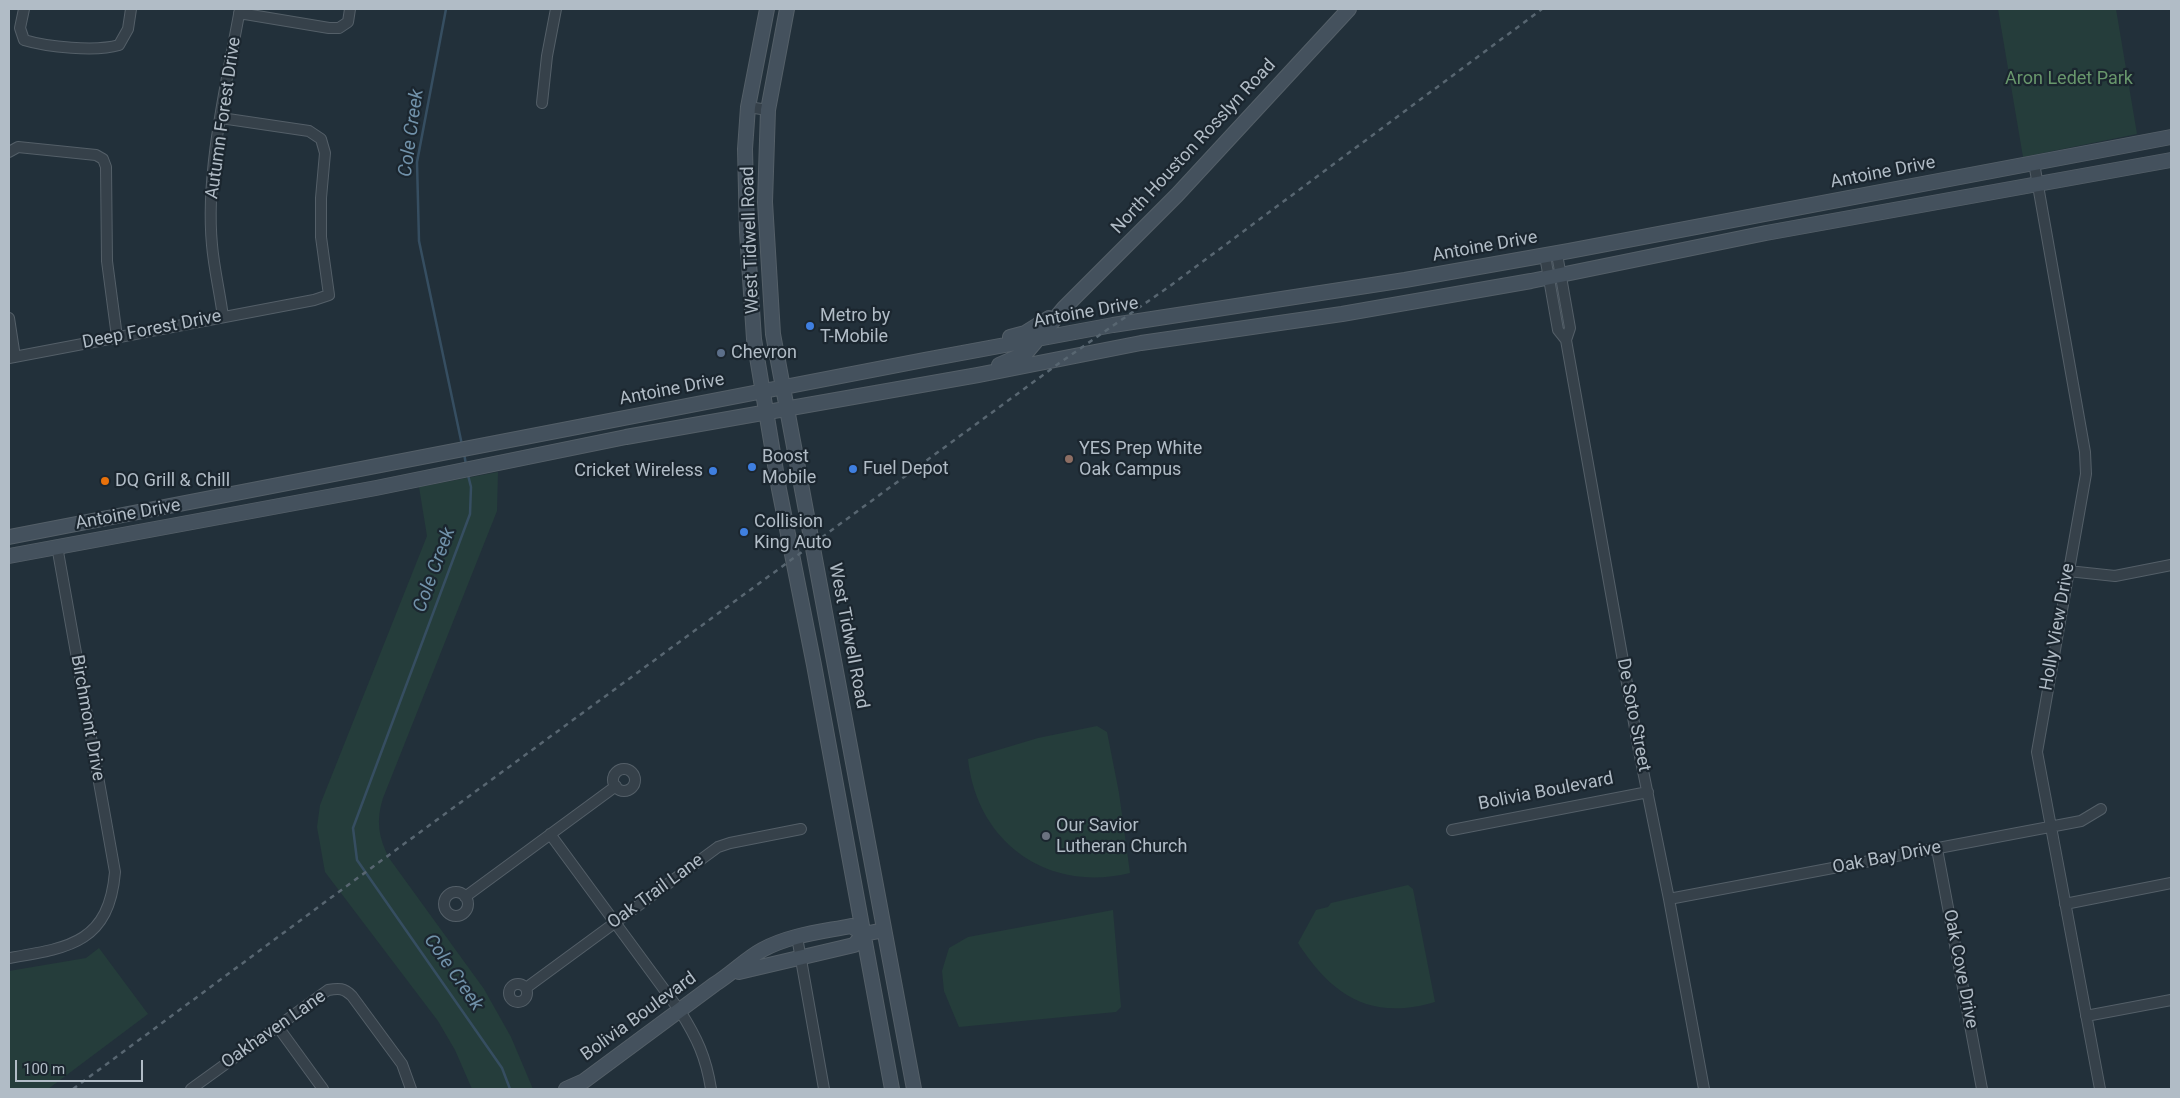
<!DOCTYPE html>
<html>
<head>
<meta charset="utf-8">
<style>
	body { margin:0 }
	#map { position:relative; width:2180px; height:1098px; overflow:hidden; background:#22303a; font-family:Roboto,sans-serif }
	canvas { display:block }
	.frame { position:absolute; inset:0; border:10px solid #b1bcc6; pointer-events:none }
	.scale { position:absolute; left:15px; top:1060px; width:128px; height:22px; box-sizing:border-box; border:2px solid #b1bcc6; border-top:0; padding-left:6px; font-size:15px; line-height:18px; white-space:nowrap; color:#b1bcc6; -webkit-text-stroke:4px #1b262f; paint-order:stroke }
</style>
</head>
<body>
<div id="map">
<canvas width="2180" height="1098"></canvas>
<div class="frame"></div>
<div class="scale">100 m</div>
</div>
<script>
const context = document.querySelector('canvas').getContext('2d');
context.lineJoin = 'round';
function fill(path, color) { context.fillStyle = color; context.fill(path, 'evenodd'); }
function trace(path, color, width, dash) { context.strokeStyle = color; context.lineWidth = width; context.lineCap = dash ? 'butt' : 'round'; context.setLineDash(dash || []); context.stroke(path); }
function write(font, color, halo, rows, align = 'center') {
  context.font = font + ' Roboto,sans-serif'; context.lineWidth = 4.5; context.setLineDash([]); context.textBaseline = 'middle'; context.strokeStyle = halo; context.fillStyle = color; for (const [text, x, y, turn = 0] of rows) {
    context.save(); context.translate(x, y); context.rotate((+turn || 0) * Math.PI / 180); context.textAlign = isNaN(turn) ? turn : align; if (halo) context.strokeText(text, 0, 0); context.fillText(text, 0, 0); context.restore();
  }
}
fill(new Path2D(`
	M 1998,9 L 2116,9 L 2137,134 L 2023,157 Z
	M 498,472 L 497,511 L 383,798 C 376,820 378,837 389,858 L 484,989 L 511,1037 L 533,1089 L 472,1089 L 455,1050 L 438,1021 L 325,872 L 317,827 L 320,805 L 427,536 L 419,487 Z
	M 1097,726 L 1107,732 L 1119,793 L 1130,873 C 1048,893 977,843 968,759 L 1038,738 Z
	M 1408,885 L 1413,889 L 1435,1002 C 1371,1021 1332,996 1298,943 L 1316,910 L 1328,907 L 1331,903 Z
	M 1113,910 L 1121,1007 L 1116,1012 L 959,1027 L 944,991 L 942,971 L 949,948 L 968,937 Z
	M 99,948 L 148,1014 L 48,1089 L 9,1089 L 9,971 L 86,958 Z`), '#253d3b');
trace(new Path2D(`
	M 446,9 L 417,162 L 419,241 L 462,445
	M 464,453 L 466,465
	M 468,475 L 471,487 L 470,514 L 353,828 L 357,860 L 502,1068 L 510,1089`), '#364e61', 2.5);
const street = new Path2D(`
	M 24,9 L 20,28 L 24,40 C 47,47 96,52 119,45 L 128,29 L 131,9
	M 239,13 L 329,28 L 339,28 L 348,22 L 350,9
	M 542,103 L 547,56 L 556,9
	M 748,107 L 768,110
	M 9,152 L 18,147 L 96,155 L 103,159 L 106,167 L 107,261 L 117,337
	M 2034,163 L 2085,452 L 2086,474 L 2037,752 L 2100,1089
	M 1557,254 L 1570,328 L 1566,340
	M 1545,256 L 1558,330 L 1566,340 L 1639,751 L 1669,899 L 1704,1089
	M 223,317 C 220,293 214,269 212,245 C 205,172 227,81 240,9
	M 9,318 L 15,357
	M 9,358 L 314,300 L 329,295 L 321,237 L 321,198 L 325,153 L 321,139 L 309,131 L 221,118
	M 2068,571 L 2115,576 L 2171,565
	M613 780a11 11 0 1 1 22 0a11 11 0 1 1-22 0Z
	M 1452,830 L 1648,792
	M 550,834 L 680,1011 C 697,1038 706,1057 711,1089
	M 1937,849 L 1982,1089
	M444 904a12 12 0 1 1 24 0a12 12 0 1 1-24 0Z
	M 465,897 L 616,786
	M 1669,899 L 2081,821 L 2101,809
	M 2065,904 L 2171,883
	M 797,937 L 824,1089
	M 9,958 C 69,948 109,943 115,872 L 57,546
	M509 993a9 9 0 1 1 18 0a9 9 0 1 1-18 0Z
	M 526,988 L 718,847 L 730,843 L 801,829
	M 2086,1016 L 2171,1000
	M 278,1027 L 323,1089
	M 191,1089 L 328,990 C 339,988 344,988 352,996 L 402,1064 L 411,1089`);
const secondary = new Path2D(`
	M 767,9 L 748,107 L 745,149 L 747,232 L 754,339 L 779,489 L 814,665 L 892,1089
	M 787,9 L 768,110 L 765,202 L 773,334 L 914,1089
	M 1010,337 L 1025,333 L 1049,318
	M 999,365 L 1026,353 L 1064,308 L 1177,195 L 1349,9
	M 9,537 L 924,360 L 1113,325 L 1405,280 L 1569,251 L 2171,137
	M 9,556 L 376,488 L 626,437 L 978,375 L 1141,343 L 1342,314 L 1531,281 L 1766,233 L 2171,160
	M 739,972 L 854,945 L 864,934 L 884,930
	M 566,1089 L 584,1081 L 715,984 C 731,974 747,958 762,950 C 789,935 821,932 851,926 L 864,934`);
trace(street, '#545f68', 12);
trace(secondary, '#545f68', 16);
trace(street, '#36414a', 10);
trace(secondary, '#44515d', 14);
trace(new Path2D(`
	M 73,1089 L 344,888 L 1058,364 L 1170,286 L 1542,9`), '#586671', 2.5, [5, 5]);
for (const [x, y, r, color] of [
	[810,326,5,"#3f7fe0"],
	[721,353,5,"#5c6f8a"],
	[1069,459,5,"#8d6e63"],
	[752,467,5,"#3f7fe0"],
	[853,469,5,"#3f7fe0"],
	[713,471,5,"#3f7fe0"],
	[105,481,5,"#e8710a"],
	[744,532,5,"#3f7fe0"],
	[1046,836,5,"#6b7280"]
]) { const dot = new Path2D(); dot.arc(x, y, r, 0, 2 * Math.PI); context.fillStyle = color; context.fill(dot); trace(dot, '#1b262f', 2); }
write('18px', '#68976c', '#1b262f', [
	["Aron Ledet Park",2069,79]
]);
write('18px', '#b1bcc6', '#1b262f', [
	["Autumn Forest Drive",224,118,-82],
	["North Houston Rosslyn Road",1194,147,-47],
	["Antoine Drive",1883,173,-11],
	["West Tidwell Road",751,240,-92],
	["Antoine Drive",1485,247,-10],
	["Antoine Drive",1086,313,-10],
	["Deep Forest Drive",152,330,-11],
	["Antoine Drive",672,390,-11],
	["Antoine Drive",128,515,-10],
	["Holly View Drive",2058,627,-80],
	["West Tidwell Road",848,636,79],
	["De Soto Street",1633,715,79],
	["Birchmont Drive",87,718,80],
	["Bolivia Boulevard",1546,792,-11],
	["Oak Bay Drive",1887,858,-11],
	["Oak Trail Lane",656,892,-36],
	["Oak Cove Drive",1960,969,79],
	["Bolivia Boulevard",639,1017,-36],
	["Oakhaven Lane",274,1030,-35]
]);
write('18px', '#b1bcc6', '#1b262f', [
	["Metro by",820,316],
	["T-Mobile",820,337],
	["Chevron",731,353],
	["YES Prep White",1079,449],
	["Oak Campus",1079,470],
	["Boost",762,457],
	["Mobile",762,478],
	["Fuel Depot",863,469],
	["Cricket Wireless",703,471,"right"],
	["DQ Grill & Chill",115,481],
	["Collision",754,522],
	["King Auto",754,543],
	["Our Savior",1056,826],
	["Lutheran Church",1056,847]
], 'left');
write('italic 19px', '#7192aa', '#1b262f', [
	["Cole Creek",412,133,-82],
	["Cole Creek",435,570,-70],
	["Cole Creek",453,973,55]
]);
</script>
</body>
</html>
